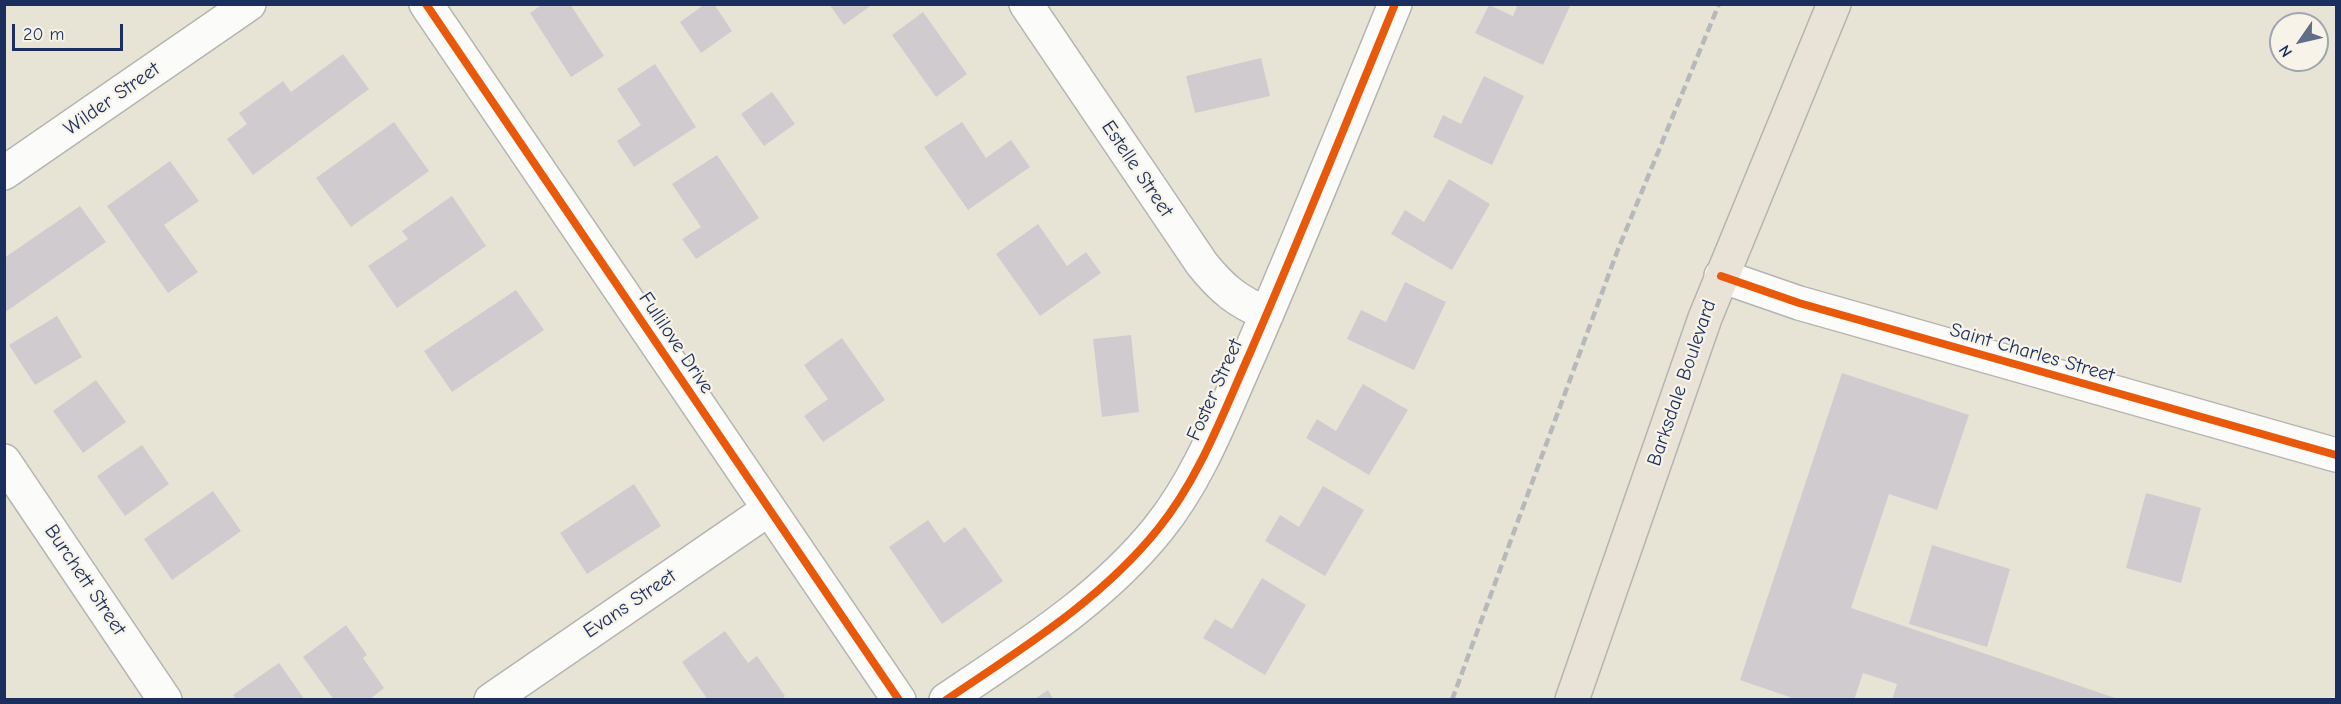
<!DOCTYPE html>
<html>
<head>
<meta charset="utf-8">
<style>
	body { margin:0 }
	#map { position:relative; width:2341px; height:704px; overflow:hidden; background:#e7e4d6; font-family:"Comic Neue",sans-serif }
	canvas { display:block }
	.frame { position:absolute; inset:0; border:6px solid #1b2f5e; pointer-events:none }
	.north { position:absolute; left:2269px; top:12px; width:60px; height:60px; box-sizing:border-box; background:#f7f3e8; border:2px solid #9fa5b1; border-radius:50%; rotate:236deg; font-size:16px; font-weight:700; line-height:24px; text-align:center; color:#1b2f5e }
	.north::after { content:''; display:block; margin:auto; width:21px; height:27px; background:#626e88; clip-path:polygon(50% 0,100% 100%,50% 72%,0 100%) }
	.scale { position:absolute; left:12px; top:24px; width:111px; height:27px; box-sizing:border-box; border:3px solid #1b2f5e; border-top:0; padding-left:8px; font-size:18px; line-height:21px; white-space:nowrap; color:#1b2f5e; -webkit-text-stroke:4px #f7f3e8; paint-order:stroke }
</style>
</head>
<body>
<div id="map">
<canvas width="2341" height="704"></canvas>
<div class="frame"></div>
<div class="north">N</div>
<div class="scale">20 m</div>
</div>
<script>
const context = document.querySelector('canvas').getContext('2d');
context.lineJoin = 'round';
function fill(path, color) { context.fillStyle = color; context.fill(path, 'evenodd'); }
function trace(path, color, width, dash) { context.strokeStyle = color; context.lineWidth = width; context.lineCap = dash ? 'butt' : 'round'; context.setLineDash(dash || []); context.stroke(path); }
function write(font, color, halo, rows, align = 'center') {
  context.font = font + ' "Comic Neue",sans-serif'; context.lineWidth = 4.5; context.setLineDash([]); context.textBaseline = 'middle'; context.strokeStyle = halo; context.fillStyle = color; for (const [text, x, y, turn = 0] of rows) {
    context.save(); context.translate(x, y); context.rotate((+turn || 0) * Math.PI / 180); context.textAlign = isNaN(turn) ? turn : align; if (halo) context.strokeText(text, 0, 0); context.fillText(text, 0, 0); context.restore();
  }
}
fill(new Path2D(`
	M 543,4 L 570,4 L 604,56 L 571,77 L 530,13 Z
	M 705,4 L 714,4 L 732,31 L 701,53 L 680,22 Z
	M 829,4 L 873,4 L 844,25 Z
	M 1518,4 L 1571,4 L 1543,65 L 1475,33 L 1489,5 L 1513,16 Z
	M 923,12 L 967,74 L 936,97 L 892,35 Z
	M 343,54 L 369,89 L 253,175 L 227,139 L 247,124 L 239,113 L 283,81 L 291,92 Z
	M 1261,58 L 1270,96 L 1195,113 L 1186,76 Z
	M 655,64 L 696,127 L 634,167 L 617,141 L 641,125 L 617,89 Z
	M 1484,76 L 1524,96 L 1492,165 L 1433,137 L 1443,115 L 1461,124 Z
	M 772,92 L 795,124 L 764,146 L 741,114 Z
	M 394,122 L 429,171 L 351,227 L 316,178 Z
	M 962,122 L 986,158 L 1011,140 L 1030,167 L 968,210 L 924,147 Z
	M 717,155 L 759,218 L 696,259 L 682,239 L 701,227 L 672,184 Z
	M 170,161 L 199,201 L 164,225 L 198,272 L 168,293 L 107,206 Z
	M 1449,179 L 1490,204 L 1452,270 L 1391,234 L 1405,210 L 1424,222 Z
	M 452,196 L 486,246 L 397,308 L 368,266 L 408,239 L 402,231 Z
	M 80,206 L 106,242 L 4,313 L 4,258 Z
	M 1038,224 L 1067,266 L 1086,252 L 1101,273 L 1040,316 L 996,254 Z
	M 1405,282 L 1446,302 L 1414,370 L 1347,339 L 1361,310 L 1386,322 Z
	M 516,290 L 544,330 L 452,392 L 424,351 Z
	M 57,316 L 82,357 L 35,385 L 9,345 Z
	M 1131,335 L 1139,412 L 1102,417 L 1093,339 Z
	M 842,338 L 885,400 L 823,442 L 804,416 L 828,399 L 804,365 Z
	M 1842,373 L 1969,415 L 1937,510 L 1889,494 L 1851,608 L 2121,700 L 1892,700 L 1897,684 L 1863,673 L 1854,700 L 1798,700 L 1740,680 Z
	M 96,380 L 126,422 L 83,453 L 53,411 Z
	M 1363,384 L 1408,410 L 1369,475 L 1306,438 L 1317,419 L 1336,431 Z
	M 142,445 L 169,484 L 125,516 L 97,476 Z
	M 634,484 L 661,526 L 587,574 L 560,533 Z
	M 1323,486 L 1364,510 L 1325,576 L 1265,541 L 1280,515 L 1299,527 Z
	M 213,491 L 241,531 L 172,580 L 144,539 Z
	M 2146,493 L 2201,508 L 2181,583 L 2126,568 Z
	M 928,520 L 944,543 L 965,527 L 1003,581 L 942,624 L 889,547 Z
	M 1932,545 L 2010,569 L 1987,647 L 1909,624 Z
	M 1262,578 L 1306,605 L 1265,675 L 1203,638 L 1215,619 L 1232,629 Z
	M 346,625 L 367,655 L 363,658 L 384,688 L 369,700 L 334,700 L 303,657 Z
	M 725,631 L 748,663 L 757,656 L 785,696 L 781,700 L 708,700 L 682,662 Z
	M 279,663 L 305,700 L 237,700 L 233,695 Z
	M 1048,690 L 1054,700 L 1033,700 Z`), '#d0cbcf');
const street = new Path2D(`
	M 426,4 L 899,700
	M 1026,4 L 1202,264 C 1223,290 1237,301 1267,314
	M 4,173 L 249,4
	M 1721,276 L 1799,303 L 2336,455
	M 4,461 L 165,700
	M 491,700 L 769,509
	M 946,700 C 1021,649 1100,601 1158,529 C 1200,477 1223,413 1250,353 C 1300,238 1347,121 1395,4`);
const primary = new Path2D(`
	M 1572,700 L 1705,318 L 1834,4`);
trace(street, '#b4b4b0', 36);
trace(primary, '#b4b4b0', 36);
trace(street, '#fbfbf9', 33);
trace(primary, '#e9e2d6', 33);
trace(new Path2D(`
	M 1452,700 L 1617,252 L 1719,4`), '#b6b8bb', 4.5, [9, 4.5]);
trace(new Path2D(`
	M 426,4 L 899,700
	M 1721,276 L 1799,303 L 2336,455
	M 946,700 C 1021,649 1100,601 1158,529 C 1200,477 1223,413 1250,353 C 1300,238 1347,121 1395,4`), '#e8590c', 8);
write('20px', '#1b2f5e', '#f7f3e8', [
	["Wilder Street",112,99,-35],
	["Estelle Street",1137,169,56],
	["Fullilove Drive",676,343,56],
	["Saint Charles Street",2032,353,16],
	["Barksdale Boulevard",1682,383,-71],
	["Foster Street",1215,390,-66],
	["Burchett Street",85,580,56],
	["Evans Street",630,604,-34]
]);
</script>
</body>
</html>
